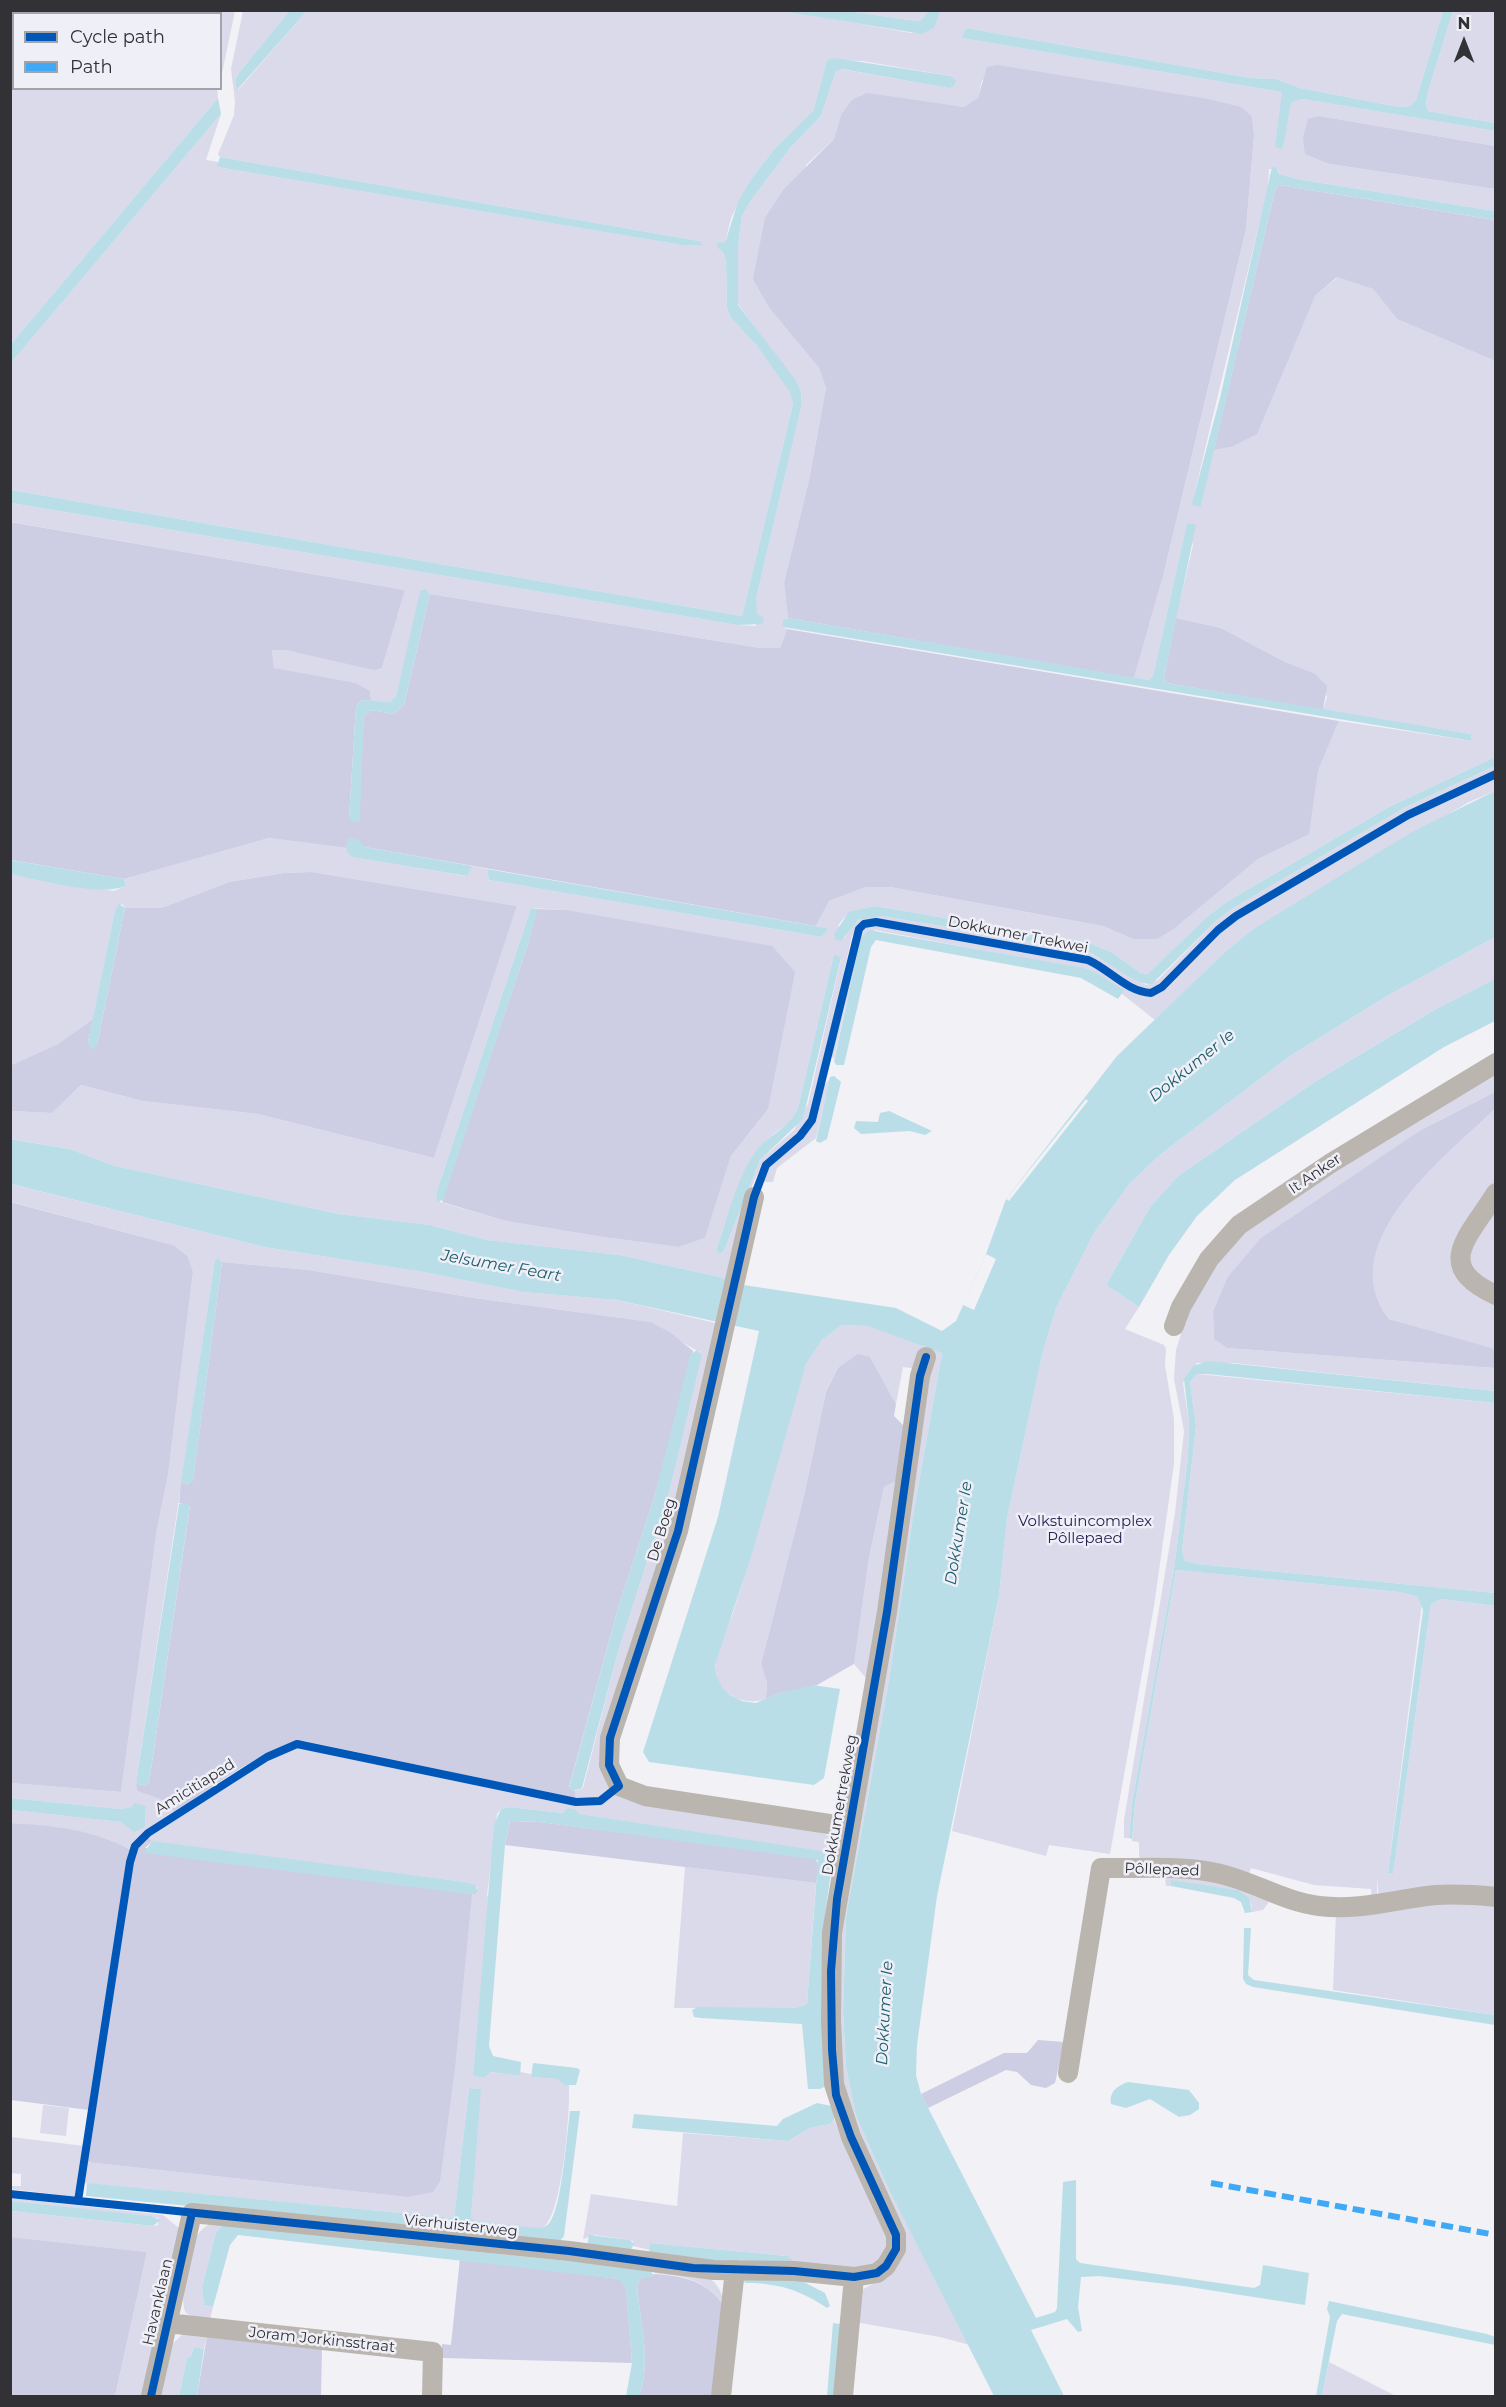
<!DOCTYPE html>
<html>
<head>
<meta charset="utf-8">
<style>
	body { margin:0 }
	#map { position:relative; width:1506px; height:2407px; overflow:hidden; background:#f1f1f6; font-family:Montserrat,sans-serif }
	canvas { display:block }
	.frame { position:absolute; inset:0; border:12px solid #323236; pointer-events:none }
	.legend { position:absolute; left:12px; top:12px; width:210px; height:78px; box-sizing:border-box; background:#efeff8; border:2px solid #a3a3aa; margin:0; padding:8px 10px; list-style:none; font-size:18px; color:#323236 }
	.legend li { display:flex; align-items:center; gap:12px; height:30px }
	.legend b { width:30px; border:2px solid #a3a3aa }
	.north { position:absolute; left:1434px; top:12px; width:60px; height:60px; -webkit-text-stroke:4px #efeff8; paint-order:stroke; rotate:0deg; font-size:16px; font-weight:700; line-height:24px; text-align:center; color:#323236 }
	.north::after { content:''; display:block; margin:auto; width:21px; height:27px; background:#323236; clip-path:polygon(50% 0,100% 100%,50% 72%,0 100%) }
</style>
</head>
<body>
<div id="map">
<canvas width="1506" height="2407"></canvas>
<div class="frame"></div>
<ul class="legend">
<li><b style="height:8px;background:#0057b8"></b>Cycle path</li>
<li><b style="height:8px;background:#3fa9f5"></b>Path</li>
</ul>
<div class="north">N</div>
</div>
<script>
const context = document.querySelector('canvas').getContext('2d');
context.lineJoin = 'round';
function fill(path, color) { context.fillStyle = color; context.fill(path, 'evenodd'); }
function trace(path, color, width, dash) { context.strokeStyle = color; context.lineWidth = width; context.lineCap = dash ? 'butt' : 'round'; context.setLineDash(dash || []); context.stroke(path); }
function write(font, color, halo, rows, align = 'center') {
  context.font = font + ' Montserrat,sans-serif'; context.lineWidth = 5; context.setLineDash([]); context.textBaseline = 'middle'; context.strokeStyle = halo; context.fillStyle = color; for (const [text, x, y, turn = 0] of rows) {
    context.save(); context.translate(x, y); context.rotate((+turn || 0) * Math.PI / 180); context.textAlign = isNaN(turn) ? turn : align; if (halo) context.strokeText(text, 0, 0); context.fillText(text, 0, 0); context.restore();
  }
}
fill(new Path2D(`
	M 782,10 L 911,33 L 935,27 L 940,10 L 1443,11 L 1416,100 L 1410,106 L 1399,107 L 1300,88 L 1276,79 L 1251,78 L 966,28 L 961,38 L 1282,92 L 1282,149 L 1291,103 L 1302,99 L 1495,131 L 1495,146 L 1319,116 L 1330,164 L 1495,189 L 1495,211 L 1297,179 L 1279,174 L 1278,169 L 1269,169 L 1268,187 L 1193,499 L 1201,507 L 1214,450 L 1231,447 L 1294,341 L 1315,296 L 1338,277 L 1373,289 L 1397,319 L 1495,361 L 1495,757 L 1389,807 L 1228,901 L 1209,915 L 1149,974 L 1141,973 L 1113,953 L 1087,942 L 874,906 C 858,910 847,911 838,926 L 845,938 C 850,919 864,917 882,916 L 1086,951 L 1146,985 L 1158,980 L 1218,919 L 1235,907 L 1404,808 L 1495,766 L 1495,772 L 1404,815 L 1241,910 L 1211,933 L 1155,989 C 1129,994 1108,964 1083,957 L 874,919 L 860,923 L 852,936 L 812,1113 C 803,1135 783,1142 768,1159 C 744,1185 737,1245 729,1279 L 620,1255 L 487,1240 L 430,1225 L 339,1214 L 115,1166 L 70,1149 L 11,1139 L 10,1111 L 52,1113 L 81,1085 L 143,1101 L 258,1114 L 434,1158 L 517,906 L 312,872 L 284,873 L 229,882 L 162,908 L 125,908 L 122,904 L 115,910 L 93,1019 L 58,1044 L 11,1066 L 11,874 L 114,891 L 126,886 L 124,879 L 269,838 L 347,848 L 353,857 L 466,876 L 472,866 L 487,869 L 489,880 L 821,937 L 827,928 L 816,926 L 829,901 L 866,887 L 890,887 L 1103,926 L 1133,939 L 1175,928 L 1258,859 L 1308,834 L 1318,771 L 1339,721 L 1472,741 L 1471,734 L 1323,710 L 1327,697 L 1314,673 L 1285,662 L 1221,628 L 1176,618 L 1193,545 L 1187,524 L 1153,676 L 1149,680 L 1134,678 L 1163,576 L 1246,229 L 1254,135 L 1252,117 L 982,80 L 978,99 L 964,107 L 938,104 L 841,115 L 834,139 L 806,165 L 797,341 L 819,368 L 826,388 L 809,480 L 784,583 L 788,618 L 784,620 L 783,627 L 787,629 L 780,648 L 760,648 L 430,594 L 422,589 L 396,696 L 390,702 L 371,701 L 370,691 L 274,668 L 272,650 L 286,650 L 382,668 L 405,590 L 11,522 L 11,503 L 737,625 L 756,626 L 756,599 L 802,404 L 801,391 L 738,304 L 738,247 L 742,216 L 750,202 L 791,147 L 821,116 L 836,71 L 841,69 L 948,88 L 951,76 L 862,61 L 827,60 L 813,111 L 775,148 L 751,179 L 731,218 L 723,252 L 726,262 L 727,308 L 731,318 L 757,346 L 791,392 L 793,404 L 742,616 L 11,490 L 11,363 L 221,114 L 206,160 L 218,162 L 218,166 L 223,168 L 681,245 L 699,241 L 220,157 L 218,154 L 234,115 L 235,101 L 231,69 L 243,11 L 289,11 L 238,74 L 235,81 L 238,90 L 307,11 ZM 531,908 L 566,910 L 768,1109 L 731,1156 L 705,1238 L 679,1247 L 603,1237 L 506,1221 L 440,1202 L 436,1194 ZM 834,954 L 841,959 L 808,1104 L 794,1130 L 760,1160 L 724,1251 L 719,1254 L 716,1250 C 728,1215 741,1168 766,1141 C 779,1127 789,1128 798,1108 Z
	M 11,11 L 235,11 L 221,78 L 220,14 L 14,14 L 14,88 L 217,88 L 218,98 L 11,344 Z
	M 848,11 L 928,11 L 922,19 L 916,21 Z
	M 1453,11 L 1495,11 L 1495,123 L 1428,111 L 1426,103 L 1428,92 Z
	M 1495,777 L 1495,791 L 1469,802 L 1253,929 L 1226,951 L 1155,1020 L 1093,971 L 875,930 L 846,1004 L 834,1058 L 830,1057 L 856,938 L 866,925 L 883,926 L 1078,960 C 1103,967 1130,999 1155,994 L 1218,933 L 1240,916 L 1399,823 Z
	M 1495,937 L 1495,979 L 1436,1009 L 1316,1081 L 1178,1176 L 1150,1207 L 1106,1285 L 1139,1307 L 1125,1329 L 1164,1345 L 1166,1349 L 1165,1365 L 1174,1419 L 1174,1464 L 1154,1606 L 1110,1854 L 1049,1845 L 1046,1856 L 952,1831 L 999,1596 L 1007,1518 L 1043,1351 L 1056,1308 L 1094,1233 L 1130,1183 L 1161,1154 L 1290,1056 L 1387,996 Z
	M 1495,1072 L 1495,1092 L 1421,1130 L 1227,1278 L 1213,1311 L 1214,1339 L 1227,1348 L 1495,1368 L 1495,1391 L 1233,1363 L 1197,1363 L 1183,1383 L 1189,1423 L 1188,1457 L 1174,1569 L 1132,1803 L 1129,1838 L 1124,1838 L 1124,1820 L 1175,1513 L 1184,1431 L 1174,1379 L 1176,1350 L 1190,1306 L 1216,1262 L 1242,1232 L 1335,1169 Z
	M 830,1079 L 816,1138 L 777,1168 L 773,1182 L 761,1182 C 770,1155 796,1148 811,1126 C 820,1112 817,1089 830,1079 Z
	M 1495,1109 C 1495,1128 1500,1163 1495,1179 C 1477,1236 1408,1263 1495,1302 L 1495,1350 L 1389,1319 C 1331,1244 1446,1156 1495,1109 Z
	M 10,1184 L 264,1247 L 423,1272 L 523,1292 L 617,1300 L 720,1324 L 670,1529 L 629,1651 L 612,1787 L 597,1798 L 575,1798 L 575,1791 L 583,1788 L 618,1652 L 668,1497 L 701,1352 C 684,1346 669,1331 651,1322 L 474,1298 L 309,1270 L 222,1262 L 218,1258 L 215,1260 L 136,1783 L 137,1791 L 160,1799 L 175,1812 L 144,1832 L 131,1850 C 96,1830 50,1826 11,1823 L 11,1810 L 121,1822 L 145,1827 L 146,1806 L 121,1809 L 11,1798 L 11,1783 L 121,1792 L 157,1529 L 168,1475 L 193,1272 L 173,1245 L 11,1202 Z
	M 1495,1207 L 1495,1288 L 1473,1275 L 1467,1255 Z
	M 842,1325 L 868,1326 L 924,1345 L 918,1369 L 903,1367 L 896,1404 L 870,1357 L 838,1368 L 826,1392 L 804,1496 L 761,1664 L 767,1683 L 766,1699 C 746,1706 720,1696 716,1674 C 712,1656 727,1630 733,1613 C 760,1530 779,1446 806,1364 L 822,1340 Z
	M 934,1349 L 942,1353 L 914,1510 L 889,1680 L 846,1917 L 843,2012 L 846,2067 L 856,2116 L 889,2190 L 970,2345 L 940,2337 L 855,2322 L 858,2292 L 891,2274 L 905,2253 L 844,2101 L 836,1960 Z
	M 1197,1374 L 1495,1403 L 1495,1593 L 1198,1564 L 1185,1561 L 1182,1551 L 1196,1426 L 1190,1382 Z
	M 901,1479 L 871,1684 L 854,1664 L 869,1558 L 884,1487 Z
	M 1176,1570 L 1399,1592 L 1418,1597 L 1422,1603 L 1388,1873 L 1393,1874 L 1431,1604 L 1441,1599 L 1495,1606 L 1495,1893 L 1379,1900 L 1377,1878 L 1377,1900 L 1372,1901 L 1371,1889 L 1314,1885 L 1251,1868 L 1248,1878 L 1143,1863 L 1139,1856 L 1139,1842 L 1132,1841 L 1135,1803 Z
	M 303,1747 L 577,1804 L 591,1805 L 614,1794 L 821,1831 L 830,1837 L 827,1853 L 580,1814 L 576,1810 L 563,1813 L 509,1807 L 501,1809 L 497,1814 L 487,1895 L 489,1899 L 473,2076 L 484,2078 L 491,2072 L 520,2076 L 520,2072 L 531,2074 L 532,2077 L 557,2079 L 569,2085 C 570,2111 563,2213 543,2228 C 526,2228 483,2229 471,2218 L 480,2089 L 469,2088 L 454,2218 L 83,2183 L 86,2162 L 407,2197 L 472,1894 L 478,1888 L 465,1882 L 162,1844 L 153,1842 L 147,1836 C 173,1817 276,1747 303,1747 Z
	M 685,1867 L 816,1883 L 807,2004 L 795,2008 L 674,2008 Z
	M 1164,1872 L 1204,1876 L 1269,1902 L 1263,1910 L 1252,1912 L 1251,1903 L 1238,1890 L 1171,1881 L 1171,1886 L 1166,1886 Z
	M 1495,1901 L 1495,2015 L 1333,1990 L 1336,1912 L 1416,1903 Z
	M 43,2105 L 69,2108 L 66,2136 L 40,2133 Z
	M 834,2120 L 849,2156 L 887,2226 L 889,2235 L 883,2258 L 861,2272 L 784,2266 L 787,2256 L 650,2243 L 650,2250 L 633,2246 L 633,2241 L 630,2240 L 595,2235 L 583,2239 L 591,2194 L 677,2206 L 683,2133 L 788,2141 L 810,2128 L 830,2124 Z
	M 11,2137 L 84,2146 L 77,2197 L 11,2189 L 11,2186 L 21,2186 L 21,2174 L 11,2173 Z
	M 11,2198 L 163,2215 L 180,2229 L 142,2396 L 115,2396 L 147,2252 L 11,2237 L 10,2211 L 153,2226 L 158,2225 L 158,2218 L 11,2201 Z
	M 223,2220 L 556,2254 L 701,2273 C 716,2280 723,2291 724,2307 C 713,2288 694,2278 672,2275 C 663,2274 656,2275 649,2269 L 522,2253 L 348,2239 L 316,2232 L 233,2223 L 225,2223 L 216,2232 L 202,2287 L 204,2305 L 213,2307 L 210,2319 L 195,2318 L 186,2313 C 178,2300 189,2244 199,2233 C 205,2225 214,2222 223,2220 Z
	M 183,2334 L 207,2336 L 204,2349 L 194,2347 L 191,2356 L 187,2358 L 179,2396 L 159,2396 L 171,2345 Z
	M 1329,2362 L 1396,2396 L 1322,2396 Z`), '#dadaeb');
fill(new Path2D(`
	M 997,65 L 1208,99 L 1241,107 L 1252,117 L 1254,135 L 1246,229 L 1163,576 L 1134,678 L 788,618 L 784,583 L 809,480 L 826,388 L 819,368 L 769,307 L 753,279 L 765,218 L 784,189 L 834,139 L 841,115 L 852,100 L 867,93 L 964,107 L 978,98 L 987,67 Z
	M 1319,116 L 1495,146 L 1495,189 L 1330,164 L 1305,154 L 1303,138 L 1308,119 Z
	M 1279,185 L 1495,220 L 1495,361 L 1397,319 L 1373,289 L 1337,277 L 1315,296 L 1257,434 L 1231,447 L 1214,450 L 1275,190 Z
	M 10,522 L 405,590 L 382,668 L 374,670 L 286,650 L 272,650 L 274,668 L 355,683 L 370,691 L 371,701 L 362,700 L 356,706 L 349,818 L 361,763 L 364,716 L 372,710 L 394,714 L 404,705 L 430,594 L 760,648 L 780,648 L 787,629 L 1339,721 L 1318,771 L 1309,834 L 1258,859 L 1175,928 L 1157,939 L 1133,939 L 1103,926 L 890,887 L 866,887 L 829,901 L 816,926 L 365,847 L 347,840 L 347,848 L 269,838 L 124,879 L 11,860 Z
	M 1176,618 L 1221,628 L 1285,662 L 1314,673 L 1327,686 L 1323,710 L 1167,683 L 1164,678 Z
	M 312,872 L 517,906 L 434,1158 L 258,1114 L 143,1101 L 81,1085 L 52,1113 L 11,1111 L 10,1066 L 58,1044 L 93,1019 L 88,1042 L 97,1045 L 125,908 L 162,908 L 229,882 L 284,873 Z
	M 537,909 L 566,910 L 772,946 L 795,972 L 768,1109 L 731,1156 L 705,1238 L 679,1247 L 603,1237 L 506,1221 L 442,1202 L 528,944 Z
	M 1495,1092 L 1495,1109 C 1446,1156 1331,1244 1389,1319 L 1491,1348 L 1495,1350 L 1495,1368 L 1227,1348 L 1214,1339 L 1213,1311 L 1227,1278 L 1261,1238 L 1421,1130 Z
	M 10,1202 L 173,1245 L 187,1256 L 193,1272 L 168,1475 L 157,1529 L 121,1792 L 11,1783 Z
	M 222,1262 L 309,1270 L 474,1298 L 651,1322 L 671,1333 L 693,1351 L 654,1498 L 618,1608 L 569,1787 L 575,1791 L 575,1798 L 304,1741 C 261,1749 212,1788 175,1812 L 160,1799 L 137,1791 L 136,1783 L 144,1786 L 149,1783 L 190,1506 L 179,1503 L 181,1482 L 188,1484 L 193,1481 Z
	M 858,1354 L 870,1357 L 896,1404 L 894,1416 L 908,1430 L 901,1479 L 884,1487 L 869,1558 L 854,1664 L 817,1685 L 777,1694 L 766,1699 L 767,1683 L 761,1664 L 804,1496 L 826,1392 L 838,1368 Z
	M 510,1821 L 540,1822 L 815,1858 L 819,1865 L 816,1883 L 505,1845 Z
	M 10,1823 C 50,1825 96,1830 131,1850 L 89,2110 L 11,2100 Z
	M 147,1836 L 152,1841 L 145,1848 L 472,1894 L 455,2068 L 440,2181 L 433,2192 L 407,2197 L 86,2162 L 132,1864 L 140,1844 Z
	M 1038,2040 L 1064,2042 L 1055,2083 L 1046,2088 L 1031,2085 L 1017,2072 L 1006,2070 L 928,2108 L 921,2094 L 1004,2053 L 1027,2053 Z
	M 11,2237 L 147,2252 L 115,2396 L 11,2396 Z
	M 460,2258 L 619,2279 L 626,2287 L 632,2363 L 442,2358 L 442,2344 L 451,2345 Z
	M 655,2274 C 683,2276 709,2281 724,2307 L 712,2396 L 639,2396 C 652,2363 640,2321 637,2286 L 640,2279 Z
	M 207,2336 L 322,2348 L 321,2396 L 197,2396 Z`), '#cdcde4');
fill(new Path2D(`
	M 289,11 L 307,11 L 237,90 L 235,81 L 238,74 Z
	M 782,11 L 848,11 L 916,21 L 922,19 L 928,11 L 940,11 L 935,27 L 922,34 Z
	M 1443,11 L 1453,11 L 1428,92 L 1426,103 L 1428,111 L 1495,123 L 1495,131 L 1302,99 L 1291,103 L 1284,143 L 1282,149 L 1275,147 L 1282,92 L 961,38 L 966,28 L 1251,78 L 1276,79 L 1300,88 L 1399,107 L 1410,106 L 1416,100 Z
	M 835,58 L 951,76 L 956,81 L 953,87 L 948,88 L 842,69 L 836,71 L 821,116 L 791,147 L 750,202 L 742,216 L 738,247 L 738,305 L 795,379 L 801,391 L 802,404 L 756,599 L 757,614 L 764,618 L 763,624 L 737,625 L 11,503 L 11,490 L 742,616 L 793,404 L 790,392 L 757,346 L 731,318 L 727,308 L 726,262 L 723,252 L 717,247 L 718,242 L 724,243 L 726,240 L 738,202 L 751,179 L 775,148 L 813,111 L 827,60 Z
	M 218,98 L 221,114 L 11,363 L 11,344 Z
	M 220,157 L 699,241 L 703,245 L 681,245 L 223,168 L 217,166 Z
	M 1272,167 L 1277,168 L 1279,174 L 1297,179 L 1495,211 L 1495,220 L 1279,185 L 1275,190 L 1201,507 L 1192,505 L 1193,499 L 1220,398 Z
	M 1187,523 L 1196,525 L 1164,678 L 1167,683 L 1471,734 L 1472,741 L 783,627 L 783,620 L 788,618 L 1149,680 L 1153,676 Z
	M 425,589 L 430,594 L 404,705 L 394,714 L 372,710 L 364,716 L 360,814 L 360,821 L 352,822 L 349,818 L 356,706 L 362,700 L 390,702 L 396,696 L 419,596 L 421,590 Z
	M 1495,757 L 1495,766 L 1404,808 L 1235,907 L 1218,919 L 1152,984 C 1136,986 1103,958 1086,951 L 882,916 L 858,920 L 841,941 L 836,940 L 834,934 L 849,912 L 874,906 L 1087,942 L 1113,953 L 1141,973 L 1148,974 L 1209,915 L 1228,901 L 1389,807 Z
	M 1495,791 L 1495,937 L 1387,996 L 1290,1056 L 1161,1154 L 1130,1183 L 1094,1233 L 1056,1308 L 1043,1351 L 1007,1518 L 999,1596 L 937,1896 L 917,2045 L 916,2075 L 921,2094 L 1036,2318 L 1055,2312 L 1057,2308 L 1063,2182 L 1076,2180 L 1076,2259 L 1080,2263 L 1254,2288 L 1260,2285 L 1263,2265 L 1309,2273 L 1305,2305 L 1183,2286 L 1099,2276 L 1081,2277 L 1078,2307 L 1082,2331 L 1078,2332 L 1067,2319 L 1031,2330 L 1064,2396 L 994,2396 L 889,2190 L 856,2116 L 846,2067 L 843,2012 L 846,1917 L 889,1680 L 914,1510 L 942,1353 L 868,1326 L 842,1325 L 822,1340 L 806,1364 L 751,1557 L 715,1665 L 716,1675 L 722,1687 L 730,1695 L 742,1701 L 756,1703 L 777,1694 L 813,1685 L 840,1689 L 824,1778 L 814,1785 L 649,1762 L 643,1752 L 718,1517 L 759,1331 L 617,1300 L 523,1292 L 423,1272 L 264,1247 L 11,1184 L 10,1139 L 70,1149 L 115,1166 L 339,1214 L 430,1225 L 487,1240 L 620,1255 L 729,1279 L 737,1284 L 896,1308 L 942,1331 L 956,1321 L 986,1254 L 1006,1199 L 1117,1056 L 1226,951 L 1253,929 L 1412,832 Z
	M 350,838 L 359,840 L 365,847 L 472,866 L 467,876 L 352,857 L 347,852 L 347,840 Z
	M 10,860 L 124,879 L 126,886 C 97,897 42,880 11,874 Z
	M 487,869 L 827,928 L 827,931 L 821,937 L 489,880 Z
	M 119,904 L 125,908 L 97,1045 L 93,1049 L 89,1047 L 88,1042 L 115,910 Z
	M 531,908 L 537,909 L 537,912 L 528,944 L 444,1199 L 438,1202 L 436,1194 Z
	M 869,930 L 1083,968 L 1093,971 L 1124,990 L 1118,999 L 1081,978 L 876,940 L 871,947 L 844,1065 L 836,1065 L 834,1061 L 861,938 Z
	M 834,954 L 841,958 L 803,1119 L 760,1160 L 724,1251 L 719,1254 L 716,1250 C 727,1220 737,1176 756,1151 C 769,1134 789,1129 798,1108 Z
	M 1495,979 L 1495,1021 L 1444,1047 L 1235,1180 L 1197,1216 L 1169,1255 L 1139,1307 L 1106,1285 L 1150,1207 L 1178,1176 L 1316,1081 L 1436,1009 Z
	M 834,1076 L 841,1082 L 827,1139 L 820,1143 L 816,1141 L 830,1077 Z
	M 889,1111 L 932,1131 L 925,1135 L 910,1131 L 861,1134 L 854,1128 L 856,1121 L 878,1122 L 880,1113 Z
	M 218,1258 L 222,1262 L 193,1482 L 188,1484 L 181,1482 L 215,1260 Z
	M 697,1350 L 702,1354 L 668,1497 L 618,1652 L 582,1788 L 573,1791 L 569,1788 L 618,1608 L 654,1498 L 690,1355 Z
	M 1208,1361 L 1495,1391 L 1495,1403 L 1207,1374 L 1197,1374 L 1190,1382 L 1196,1426 L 1182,1551 L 1185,1561 L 1198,1564 L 1495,1593 L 1495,1606 L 1441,1599 L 1431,1604 L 1393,1874 L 1388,1873 L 1423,1610 L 1418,1597 L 1399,1592 L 1176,1570 L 1135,1803 L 1132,1839 L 1129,1838 L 1132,1803 L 1174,1569 L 1188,1457 L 1189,1423 L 1184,1379 L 1193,1366 Z
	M 185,1503 L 190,1505 L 149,1783 L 144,1786 L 136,1783 L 179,1504 Z
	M 11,1798 L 121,1809 L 132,1807 L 134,1803 L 146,1806 L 145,1827 L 134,1832 L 121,1822 L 11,1810 Z
	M 509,1807 L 563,1813 L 568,1808 L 576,1810 L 580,1814 L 821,1851 L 834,1857 C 819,1933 820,2009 826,2086 L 820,2089 L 808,2089 L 802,2024 L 701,2018 L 694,2017 L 692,2010 L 698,2007 L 795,2008 L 807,2004 L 818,1860 L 540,1822 L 510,1821 L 505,1845 L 489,2046 L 493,2056 L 521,2062 L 520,2076 L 491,2072 L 484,2078 L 473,2076 L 494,1825 L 501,1809 Z
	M 152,1841 L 465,1882 L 475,1885 L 478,1891 L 475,1894 L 467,1894 L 144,1853 Z
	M 1171,1880 L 1238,1890 L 1249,1898 L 1252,1912 L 1245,1913 L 1241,1902 L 1234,1898 L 1171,1886 Z
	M 1244,1928 L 1251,1928 L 1248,1975 L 1254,1980 L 1495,2015 L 1495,2025 L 1253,1987 L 1246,1984 L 1243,1979 Z
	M 533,2063 L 577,2068 L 580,2070 L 576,2085 L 565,2085 L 557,2079 L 531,2077 Z
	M 1128,2082 L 1189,2090 L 1199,2103 L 1199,2109 L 1190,2115 L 1179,2117 L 1150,2099 L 1126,2108 L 1111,2104 C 1109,2092 1117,2086 1128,2082 Z
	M 469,2088 L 481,2089 L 471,2218 L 476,2221 L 534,2228 C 541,2228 546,2228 550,2222 C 562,2206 567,2133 570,2111 L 580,2111 L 564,2236 L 559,2242 L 86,2196 L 87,2183 L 454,2218 Z
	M 817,2103 L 831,2106 L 835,2113 L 834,2120 L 830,2124 L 810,2128 L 788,2141 L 632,2128 L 634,2114 L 777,2126 L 783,2119 Z
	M 11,2201 L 150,2216 L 160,2220 L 153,2226 L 11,2211 Z
	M 225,2223 L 332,2234 L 348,2239 L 649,2269 L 654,2276 L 640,2279 L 637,2286 C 640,2321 652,2363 639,2396 L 626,2396 L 632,2363 L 626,2288 L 619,2279 L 238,2235 L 230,2245 L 213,2307 L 204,2305 L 202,2287 L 216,2232 Z
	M 589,2235 L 630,2240 L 634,2244 L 630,2251 L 587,2246 Z
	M 650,2243 L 787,2256 L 792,2260 L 791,2263 L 736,2264 L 649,2254 Z
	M 743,2278 L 800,2280 L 825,2293 L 830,2306 L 827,2308 C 800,2290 778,2283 746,2283 L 741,2280 Z
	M 1329,2301 L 1487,2334 L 1495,2337 L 1495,2345 L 1342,2314 L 1337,2321 L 1322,2396 L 1316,2396 L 1330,2317 L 1327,2309 Z
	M 833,2323 L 840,2324 L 837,2396 L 827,2396 Z
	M 194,2347 L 204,2349 L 197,2396 L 179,2396 L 187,2358 L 191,2356 Z`), '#badee8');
fill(new Path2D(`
	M 1086,1099 L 1088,1101 L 1009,1201 L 1006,1199 Z
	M 986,1254 L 996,1259 L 974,1310 L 963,1305 Z`), '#f1f1f6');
trace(new Path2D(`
	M 1496,1193 C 1470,1236 1431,1266 1496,1295
	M 754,1197 L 678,1531 L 610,1738 L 609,1765 L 619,1786 L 645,1796 L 849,1827
	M 1174,1326 L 1181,1307 L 1209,1259 L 1239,1225 L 1331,1163 L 1496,1063
	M 1068,2073 L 1101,1868 C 1144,1869 1187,1864 1228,1876 C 1259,1885 1287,1902 1319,1906 C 1360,1911 1396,1899 1436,1895 C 1456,1894 1476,1895 1496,1897
	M 167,2323 L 433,2352 L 432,2396
	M 151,2396 L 192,2213 L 569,2251 L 714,2270 L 794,2271 L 854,2277 L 877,2273 L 886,2266 L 896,2249 L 896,2235 L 851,2137 L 834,2084 L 831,2021 L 832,1933 L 887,1612 L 920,1376 L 926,1357
	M 721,2396 L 735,2270
	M 843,2396 L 854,2277`), '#bbb5af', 20);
trace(new Path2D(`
	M 1211,2183 L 1496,2235`), '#3fa9f5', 6, [12, 6]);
trace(new Path2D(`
	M 10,2194 L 569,2251 L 693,2268 L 794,2271 L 854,2277 L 877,2273 L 886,2266 L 896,2249 L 896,2235 L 851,2137 L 836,2095 L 832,2050 L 831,1971 L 837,1899 L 887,1612 L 920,1376 L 926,1357
	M 78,2201 L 130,1862 L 135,1846 L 148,1833 L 267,1757 L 297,1744 L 576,1802 L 600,1801 L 619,1786 L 609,1765 L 610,1738 L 678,1531 L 754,1197 L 766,1165 L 800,1136 L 812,1120 L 859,929 L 864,924 L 876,922 L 1088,960 C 1109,969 1127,992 1151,993 L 1162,987 L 1218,930 L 1236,916 L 1408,815 L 1496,774
	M 151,2396 L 192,2213`), '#0057b8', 8);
write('15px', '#323236', '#efeff8', [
	["Dokkumer Trekwei",1018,935,11],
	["It Anker",1315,1174,-34],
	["De Boeg",662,1530,-73],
	["Amicitiapad",195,1787,-32],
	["Dokkumertrekweg",840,1805,-80],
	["Pôllepaed",1162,1870,2],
	["Vierhuisterweg",461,2226,6],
	["Havanklaan",158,2302,-77],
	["Joram Jorkinsstraat",322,2340,6]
]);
write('15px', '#282353', '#efeff8', [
	["Volkstuincomplex",1085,1522],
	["Pôllepaed",1085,1539]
]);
write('italic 16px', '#1b5e6b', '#efeff8', [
	["Dokkumer Ie",1192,1066,-39],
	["Jelsumer Feart",501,1266,10],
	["Dokkumer Ie",959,1533,-81],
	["Dokkumer Ie",885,2013,-87]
]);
</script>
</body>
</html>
